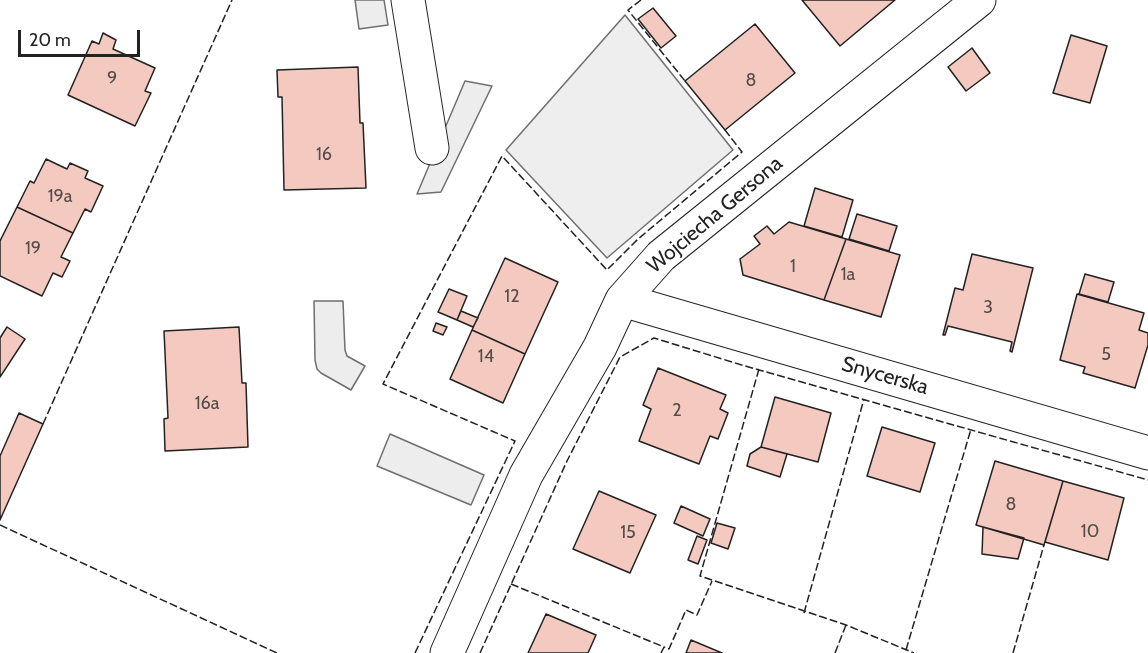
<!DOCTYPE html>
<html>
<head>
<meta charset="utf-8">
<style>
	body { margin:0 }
	#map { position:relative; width:1148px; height:653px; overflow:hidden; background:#fff; font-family:Cabin,sans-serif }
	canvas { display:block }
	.scale { position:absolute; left:18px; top:30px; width:122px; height:27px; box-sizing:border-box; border:3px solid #222; border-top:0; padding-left:8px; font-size:18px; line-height:21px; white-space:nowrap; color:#222; -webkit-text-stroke:4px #fff; paint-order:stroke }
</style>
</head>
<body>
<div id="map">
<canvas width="1148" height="653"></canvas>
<div class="scale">20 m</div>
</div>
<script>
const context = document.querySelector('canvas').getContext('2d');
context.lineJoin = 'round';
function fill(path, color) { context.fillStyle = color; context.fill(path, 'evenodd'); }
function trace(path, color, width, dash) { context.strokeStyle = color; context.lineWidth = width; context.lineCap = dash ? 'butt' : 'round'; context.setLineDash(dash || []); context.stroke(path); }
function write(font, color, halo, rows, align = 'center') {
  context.font = font + ' Cabin,sans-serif'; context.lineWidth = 4.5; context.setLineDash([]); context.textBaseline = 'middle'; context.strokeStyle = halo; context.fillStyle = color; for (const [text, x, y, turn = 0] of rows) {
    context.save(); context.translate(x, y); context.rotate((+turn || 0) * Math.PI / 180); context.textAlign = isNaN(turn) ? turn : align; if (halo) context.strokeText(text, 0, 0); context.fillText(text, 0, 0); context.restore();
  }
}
const green = new Path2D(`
	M 625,15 L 733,150 L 607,258 L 506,150 Z`);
fill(green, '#eee');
trace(green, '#6f6f6f', 1.5);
const parking = new Path2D(`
	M 355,0 L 384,0 L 388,25 L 359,29 Z
	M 465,81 L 492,86 L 441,192 L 417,194 Z
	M 314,301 L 343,301 L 345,350 L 347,356 L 365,366 L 351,390 L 321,373 L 317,369 L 315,360 Z
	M 390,434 L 484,475 L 471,505 L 377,466 Z`);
fill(parking, '#ededed');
trace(parking, '#6f6f6f', 1.5);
const building = new Path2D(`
	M 802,0 L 895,0 L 840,46 Z
	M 653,8 L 676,36 L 661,48 L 638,19 Z
	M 755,24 L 795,73 L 725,130 L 685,81 Z
	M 103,33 L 116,40 L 113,49 L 155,68 L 145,91 L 151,93 L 135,126 L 68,95 L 92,41 L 99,44 Z
	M 1071,35 L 1107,46 L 1090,103 L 1053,93 Z
	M 972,48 L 990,73 L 966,91 L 948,67 Z
	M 358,67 L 360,123 L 363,123 L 366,188 L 284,190 L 282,97 L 278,97 L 277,70 Z
	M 46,159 L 67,169 L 70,163 L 88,171 L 85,178 L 103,186 L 91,212 L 85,209 L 73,233 L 17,207 L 30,181 L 34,183 Z
	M 815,188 L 853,200 L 842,237 L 804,226 Z
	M 17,207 L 73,233 L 61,257 L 70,261 L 62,277 L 53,273 L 42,296 L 0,276 L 0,241 Z
	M 857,214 L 897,226 L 889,251 L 849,239 Z
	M 789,222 L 846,239 L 824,300 L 743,275 L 740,259 L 760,244 L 754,236 L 767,226 L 774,234 Z
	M 846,239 L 900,255 L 881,317 L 824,300 Z
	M 972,254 L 1033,268 L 1012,352 L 1010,351 L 1012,342 L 948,326 L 945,335 L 943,335 L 955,288 L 963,290 Z
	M 505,258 L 558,282 L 525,354 L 472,330 Z
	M 1085,274 L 1114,282 L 1108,302 L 1079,294 Z
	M 449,289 L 467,296 L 457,320 L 438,312 Z
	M 1077,294 L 1144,313 L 1139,330 L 1148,333 L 1148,345 L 1135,388 L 1083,373 L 1085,367 L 1060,360 Z
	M 461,311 L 478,318 L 473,327 L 457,320 Z
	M 436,323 L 447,327 L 443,335 L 433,331 Z
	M 7,327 L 25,339 L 0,377 L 0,338 Z
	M 239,327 L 242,383 L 246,383 L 248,447 L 165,451 L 164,419 L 168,418 L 164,331 Z
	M 472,330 L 525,354 L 503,403 L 450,379 Z
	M 658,368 L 726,395 L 720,409 L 728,413 L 718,439 L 710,436 L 699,464 L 639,441 L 651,409 L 643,405 Z
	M 775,397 L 831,413 L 818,462 L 761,447 Z
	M 19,413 L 43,424 L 0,520 L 0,456 Z
	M 882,427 L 935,443 L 920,492 L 867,476 Z
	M 761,447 L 787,454 L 780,477 L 747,466 L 750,454 Z
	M 995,461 L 1063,481 L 1044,545 L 976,525 Z
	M 1063,481 L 1124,498 L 1108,560 L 1045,542 Z
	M 599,491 L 656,515 L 630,573 L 573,549 Z
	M 681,506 L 710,519 L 703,536 L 674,523 Z
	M 717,523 L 735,528 L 728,549 L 711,543 Z
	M 983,527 L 1024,538 L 1018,559 L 982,554 Z
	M 697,536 L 707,540 L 698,564 L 688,560 Z
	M 546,614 L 596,635 L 588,653 L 528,653 Z
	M 691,640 L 722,653 L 686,653 Z`);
fill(building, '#f3c9c0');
trace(building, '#222', 1.5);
const street = new Path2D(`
	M 408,0 L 432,148
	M 622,300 L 1148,453
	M 447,653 L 526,475 L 600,347 L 622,300 L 661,256 L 979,0`);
trace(street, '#222', 35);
trace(street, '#fff', 33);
trace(new Path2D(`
	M 641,0 L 628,10 L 685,81
	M 759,369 L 700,576 L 846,625 L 914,653
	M 43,424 L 232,0
	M 0,525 L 277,653
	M 511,584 L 664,647
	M 804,613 L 864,399
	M 906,650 L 971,429
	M 415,653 L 515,441 L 383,384 L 502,156 L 607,270 L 638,239 L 742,152 L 725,130
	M 480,653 L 567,461 L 620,357 L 654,338 L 745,366 L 1148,480
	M 661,653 L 664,647 L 669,649 L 686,610 L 697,615 L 712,581
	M 835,653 L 846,625
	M 1013,653 L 1044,545`), '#222', 1.5, [8, 3]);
write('18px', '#564c4a', null, [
	["9",112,79],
	["8",751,81],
	["16",324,155],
	["19a",60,197],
	["19",33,249],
	["1",793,267],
	["1a",848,275],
	["12",512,297],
	["3",988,308],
	["5",1106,355],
	["14",486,357],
	["16a",207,404],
	["2",677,411],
	["8",1011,505],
	["10",1090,532],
	["15",628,533]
]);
write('21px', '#222', '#fff', [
	["Wojciecha Gersona",715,215,-40],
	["Snycerska",885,376,16]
]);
</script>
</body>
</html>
